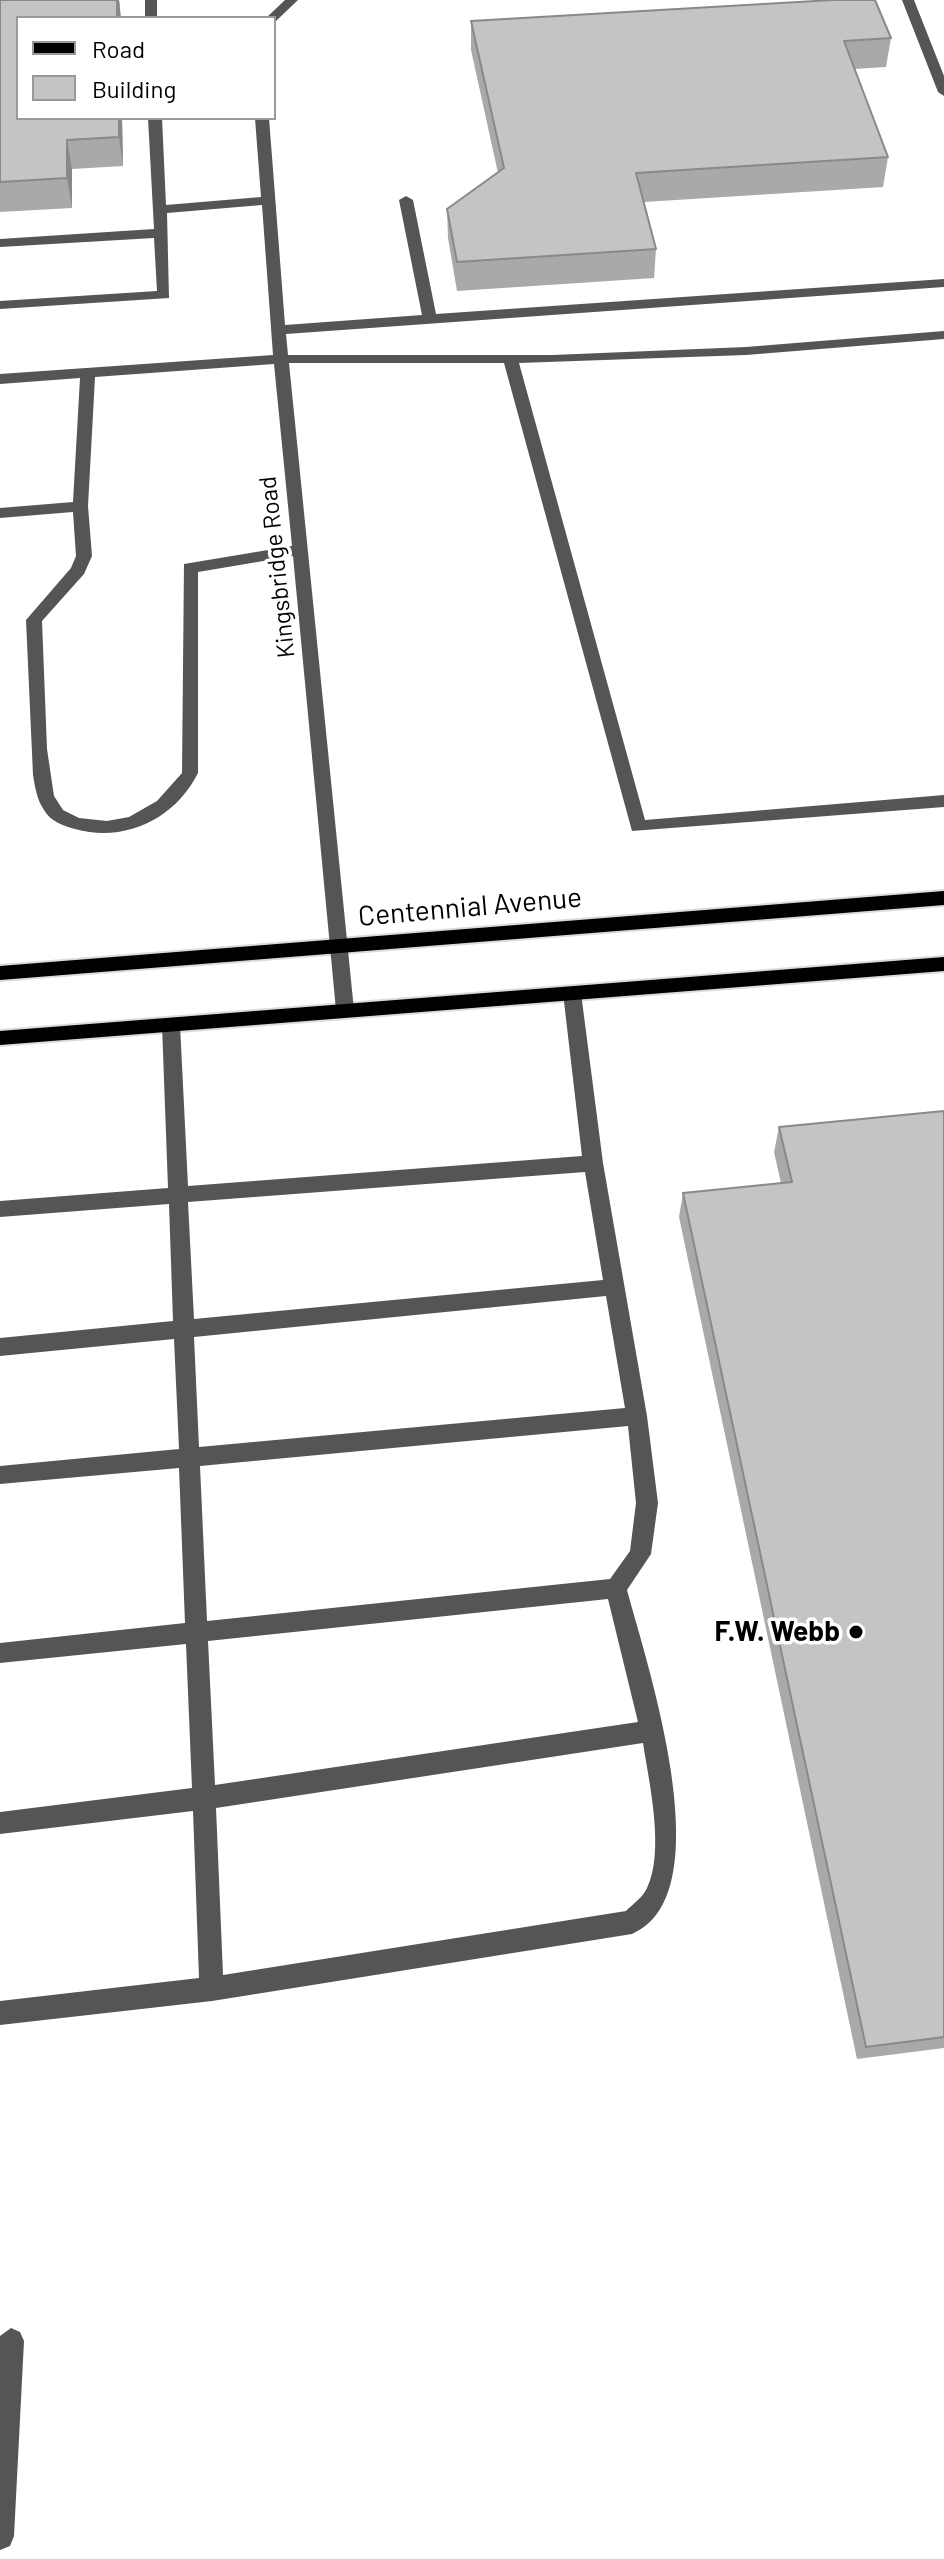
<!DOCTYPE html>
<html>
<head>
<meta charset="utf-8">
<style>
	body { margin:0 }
	#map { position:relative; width:944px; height:2559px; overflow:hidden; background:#fff; font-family:Barlow,sans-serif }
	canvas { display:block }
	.legend { position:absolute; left:16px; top:16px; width:260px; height:104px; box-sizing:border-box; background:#fff; border:2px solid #999; margin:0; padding:10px 14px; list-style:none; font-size:24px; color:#000 }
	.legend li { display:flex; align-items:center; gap:16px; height:40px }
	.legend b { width:40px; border:2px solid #999 }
</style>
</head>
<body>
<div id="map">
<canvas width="944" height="2559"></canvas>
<ul class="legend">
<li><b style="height:10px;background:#000"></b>Road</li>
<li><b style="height:22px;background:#c4c4c4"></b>Building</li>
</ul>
</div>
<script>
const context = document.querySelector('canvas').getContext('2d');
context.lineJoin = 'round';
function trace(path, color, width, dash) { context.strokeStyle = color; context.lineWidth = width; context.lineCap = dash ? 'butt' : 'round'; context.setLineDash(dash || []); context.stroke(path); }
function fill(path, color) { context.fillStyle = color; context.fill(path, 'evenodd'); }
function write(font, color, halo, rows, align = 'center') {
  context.font = font + ' Barlow,sans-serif'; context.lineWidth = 7; context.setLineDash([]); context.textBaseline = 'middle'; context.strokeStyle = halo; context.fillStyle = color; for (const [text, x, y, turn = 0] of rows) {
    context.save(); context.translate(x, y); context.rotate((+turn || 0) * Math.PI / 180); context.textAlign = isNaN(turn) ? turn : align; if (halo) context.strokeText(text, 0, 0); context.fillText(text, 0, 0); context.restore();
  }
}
const major = new Path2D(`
	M 944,891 L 944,905 L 0,980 L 0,966 Z
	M 944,957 L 944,971 L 0,1045 L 0,1031 Z`);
trace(major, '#dbdbdb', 4);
fill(new Path2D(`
	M 145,0 L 157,0 L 157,18 L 145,18 Z
	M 285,0 L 298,0 L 276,21 L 266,18 Z
	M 902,0 L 914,0 L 944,76 L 944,96 L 938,92 Z
	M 148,118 L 162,118 L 166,205 L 261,197 L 255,118 L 269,118 L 285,325 L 422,315 L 399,200 L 406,196 L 413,200 L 436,314 L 944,279 L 944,287 L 286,334 L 288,355 L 553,355 L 746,347 L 944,331 L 944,339 L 746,355 L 519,363 L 645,820 L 944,795 L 944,807 L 632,831 L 504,363 L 289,363 L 354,1010 L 352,1015 L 338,1015 L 336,1010 L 293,556 L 198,572 L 198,773 C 175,819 125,843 75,829 C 63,826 50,821 44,810 C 37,800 35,787 33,775 L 26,620 L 71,568 L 76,556 L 73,512 L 0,518 L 0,508 L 73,502 L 80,378 L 0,384 L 0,374 L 273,355 L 262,205 L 167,213 L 169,298 L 0,309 L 0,301 L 157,291 L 154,238 L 0,247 L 0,239 L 154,229 ZM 274,364 L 292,546 L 184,564 L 182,773 L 157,801 L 129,817 L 107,821 L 79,818 L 63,810 L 54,796 L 47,749 L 42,621 L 84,574 L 92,556 L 88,506 L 95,377 Z
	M 572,986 L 581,993 L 603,1163 L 647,1416 L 658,1503 L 651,1554 L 627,1590 C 646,1661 725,1895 632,1934 L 212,2001 L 0,2025 L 0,2001 L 199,1978 L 193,1811 L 0,1834 L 0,1812 L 192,1788 L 186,1644 L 0,1663 L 0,1643 L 185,1623 L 179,1468 L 0,1484 L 0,1466 L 179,1449 L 174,1339 L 0,1356 L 0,1338 L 173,1321 L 169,1204 L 0,1217 L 0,1201 L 168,1188 L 162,1025 L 171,1018 L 180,1025 L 188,1186 L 582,1156 L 563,993 ZM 585,1172 L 603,1280 L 194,1319 L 188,1202 ZM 606,1296 L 625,1408 L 199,1447 L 194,1337 ZM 628,1426 L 636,1503 L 630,1551 L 610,1579 L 207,1621 L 200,1466 ZM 608,1599 L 638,1722 L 215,1785 L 208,1641 ZM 643,1743 C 649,1782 665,1851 647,1888 C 643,1897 633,1904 626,1911 L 223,1975 L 216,1808 Z
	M 11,2328 L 20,2332 L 24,2341 L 14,2536 L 10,2546 L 0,2550 L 0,2336 Z`), '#555');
fill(major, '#000');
fill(new Path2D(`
	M 0,0 L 119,0 L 120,6 L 18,118 L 122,118 L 123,166 L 72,169 L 72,208 L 0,212 Z
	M 471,21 L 891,38 L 886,67 L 854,69 L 888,157 L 883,187 L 644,202 L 656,249 L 654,278 L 457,291 L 448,238 L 447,209 L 498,173 L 471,50 Z
	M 944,1111 L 944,2048 L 857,2059 L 679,1217 L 683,1193 L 781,1183 L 774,1152 L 779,1127 Z`), '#a9a9a9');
fill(new Path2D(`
	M 117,0 L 119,0 L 121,18 L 117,18 Z
	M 119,118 L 122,118 L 123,166 L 119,137 Z
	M 67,140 L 72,169 L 72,208 L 67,178 Z`), '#898989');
const building = new Path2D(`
	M 0,0 L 117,0 L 117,18 L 18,18 L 18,118 L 119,118 L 119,137 L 67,140 L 67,178 L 0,182 Z
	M 832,0 L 875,0 L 891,38 L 844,41 L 888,157 L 636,173 L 656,249 L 457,262 L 447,209 L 504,168 L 471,21 Z
	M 944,1111 L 944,2037 L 866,2047 L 683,1193 L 792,1182 L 779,1127 Z`);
fill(building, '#c4c4c4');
trace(building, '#898989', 2);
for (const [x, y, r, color] of [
	[856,1632,8,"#000"]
]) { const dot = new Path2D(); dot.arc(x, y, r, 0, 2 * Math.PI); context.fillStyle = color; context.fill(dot); trace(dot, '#fff', 3); }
write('24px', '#000', '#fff', [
	["Kingsbridge Road",277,567,-96]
]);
write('28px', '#000', '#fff', [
	["Centennial Avenue",470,907,-5]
]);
write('bold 28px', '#000', '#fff', [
	["F.W. Webb",840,1632]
], 'right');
</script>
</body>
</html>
